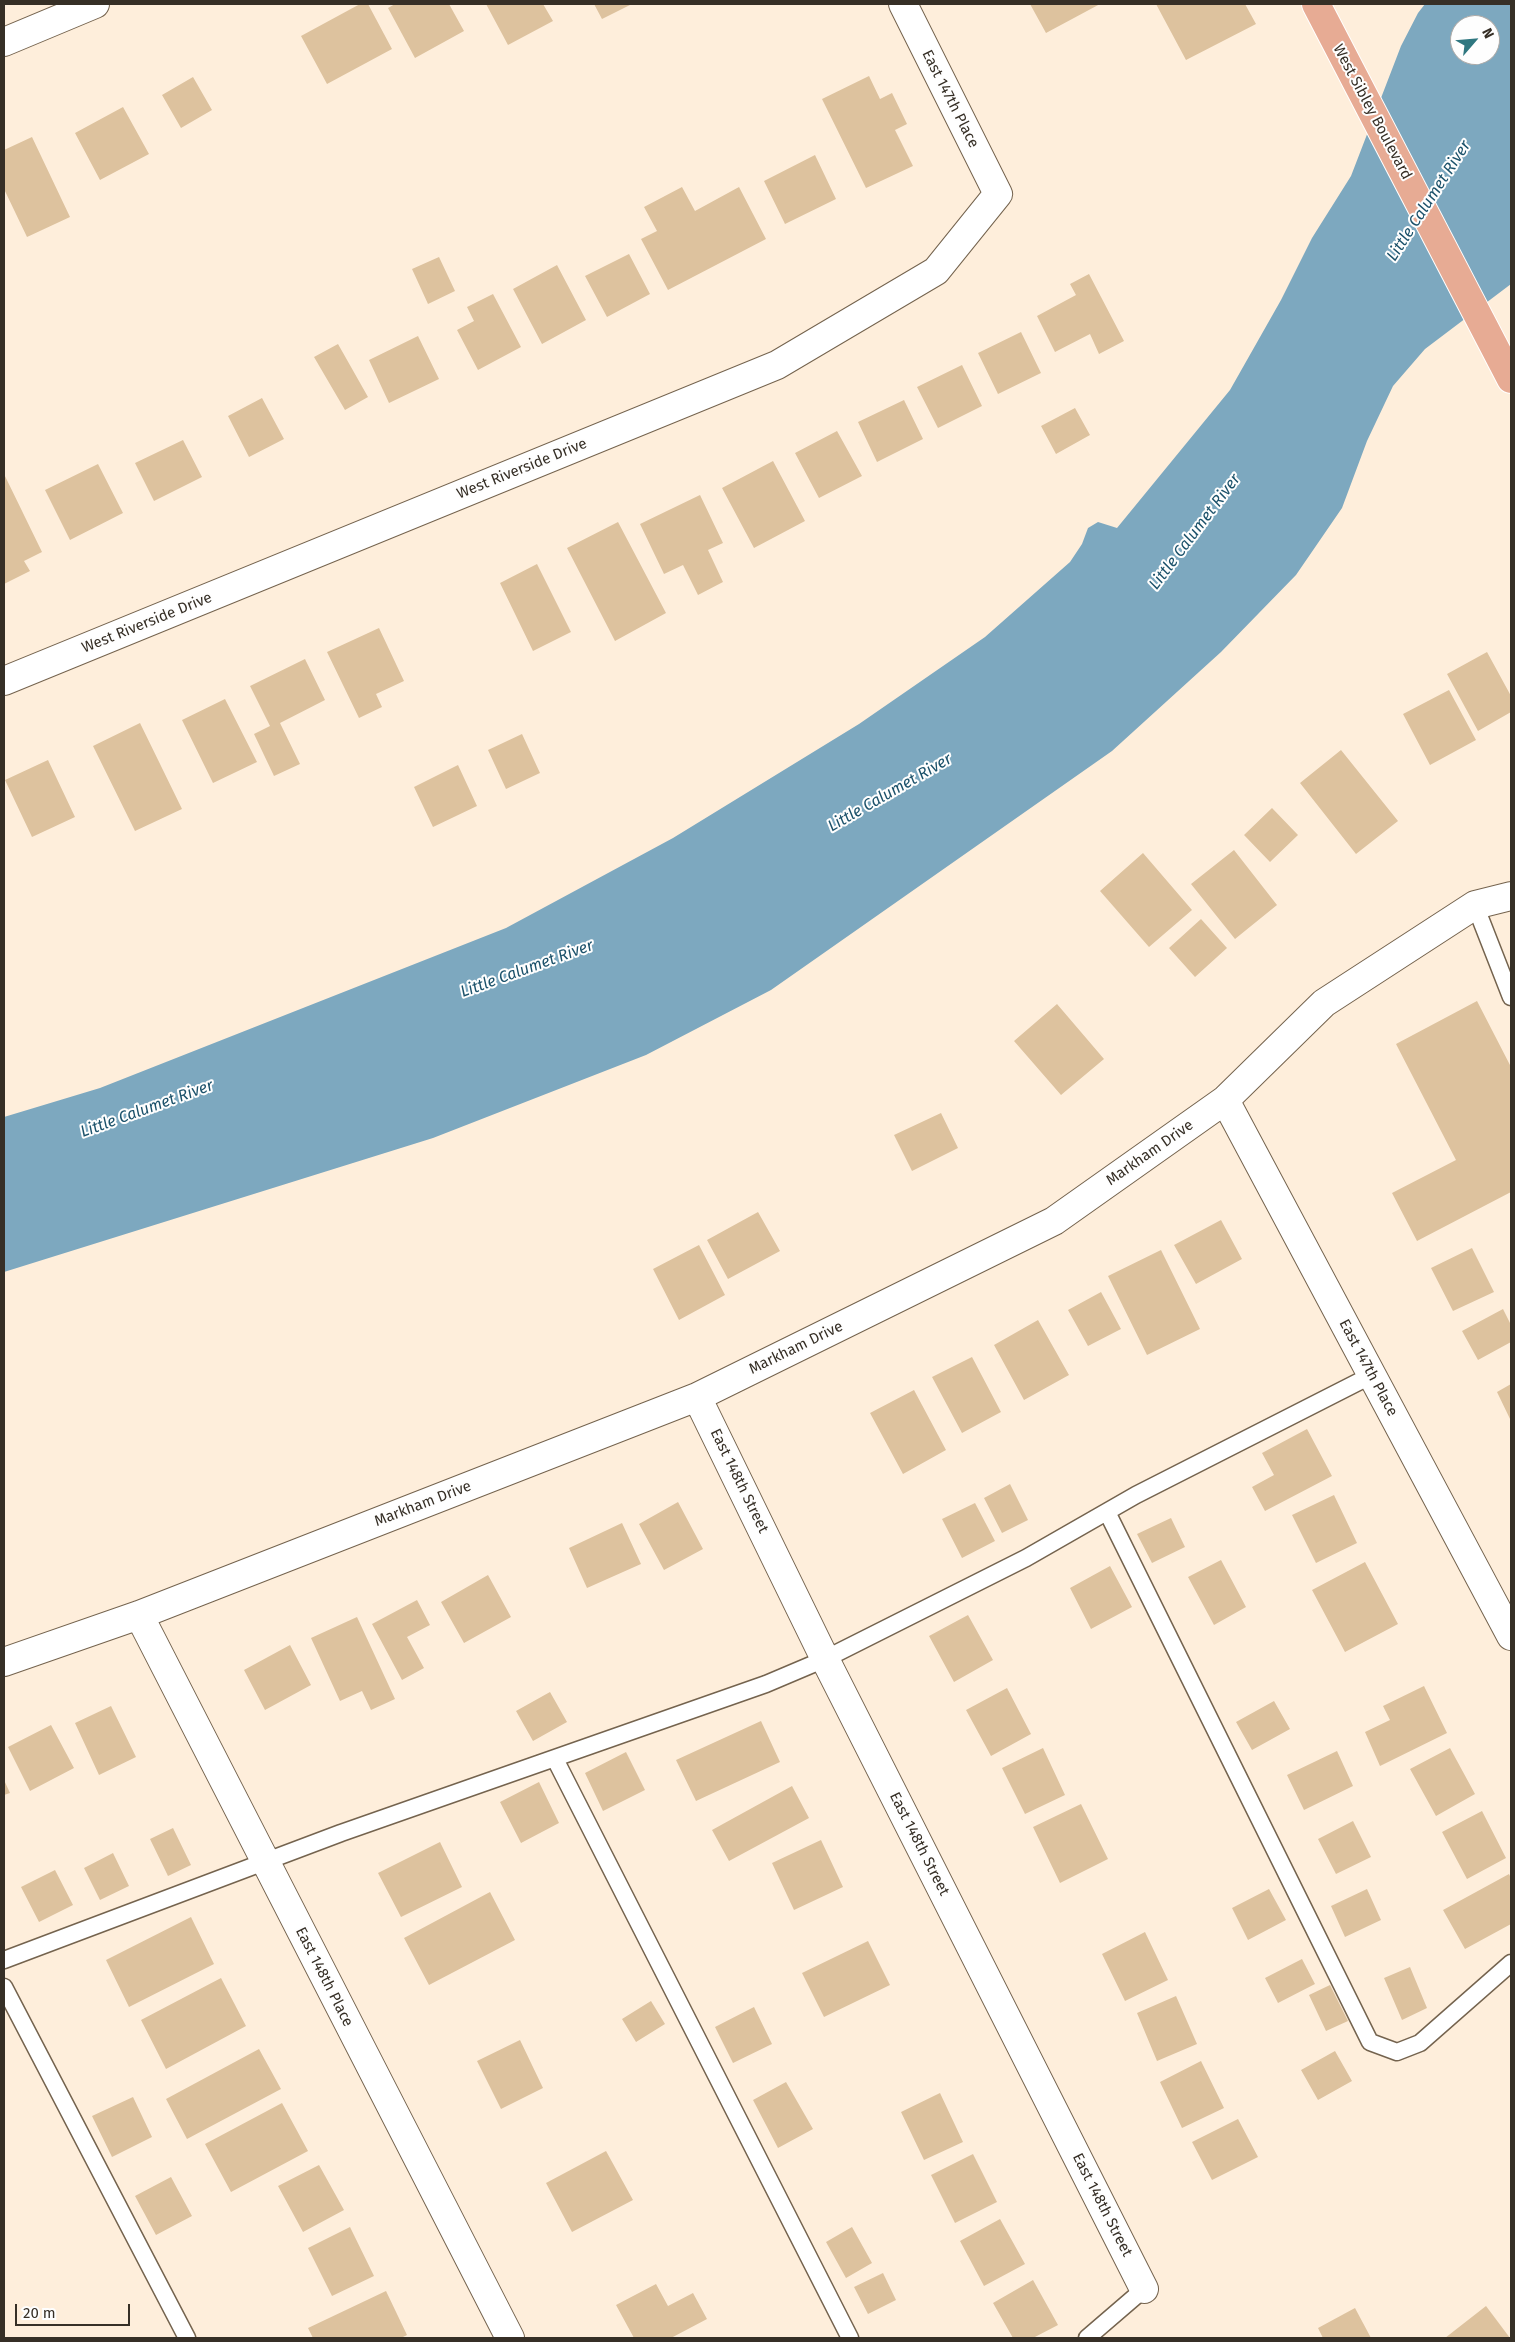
<!DOCTYPE html>
<html>
<head>
<meta charset="utf-8">
<style>
	body { margin:0 }
	#map { position:relative; width:1515px; height:2342px; overflow:hidden; background:#feeedb; font-family:"Fira Sans",sans-serif }
	canvas { display:block }
	.frame { position:absolute; inset:0; border:5px solid #362f26; pointer-events:none }
	.north { position:absolute; left:1450px; top:15px; width:50px; height:50px; box-sizing:border-box; background:#fefefe; border:1px solid #aeaba8; border-radius:50%; rotate:63deg; font-size:14px; font-weight:700; line-height:20px; text-align:center; color:#362f26 }
	.north::after { content:''; display:block; margin:auto; width:18px; height:22px; background:#2f7780; clip-path:polygon(50% 0,100% 100%,50% 72%,0 100%) }
	.scale { position:absolute; left:15px; top:2304px; width:115px; height:22px; box-sizing:border-box; border:2px solid #362f26; border-top:0; padding-left:6px; font-size:15px; line-height:18px; white-space:nowrap; color:#362f26; -webkit-text-stroke:4px #fefefe; paint-order:stroke }
</style>
</head>
<body>
<div id="map">
<canvas width="1515" height="2342"></canvas>
<div class="frame"></div>
<div class="north">N</div>
<div class="scale">20 m</div>
</div>
<script>
const context = document.querySelector('canvas').getContext('2d');
context.lineJoin = 'round';
function fill(path, color) { context.fillStyle = color; context.fill(path, 'evenodd'); }
function trace(path, color, width, dash) { context.strokeStyle = color; context.lineWidth = width; context.lineCap = dash ? 'butt' : 'round'; context.setLineDash(dash || []); context.stroke(path); }
function write(font, color, halo, rows, align = 'center') {
  context.font = font + ' "Fira Sans",sans-serif'; context.lineWidth = 4; context.setLineDash([]); context.textBaseline = 'middle'; context.strokeStyle = halo; context.fillStyle = color; for (const [text, x, y, turn = 0] of rows) {
    context.save(); context.translate(x, y); context.rotate((+turn || 0) * Math.PI / 180); context.textAlign = isNaN(turn) ? turn : align; if (halo) context.strokeText(text, 0, 0); context.fillText(text, 0, 0); context.restore();
  }
}
fill(new Path2D(`
	M 1425,4 L 1511,4 L 1511,284 L 1425,349 L 1393,386 L 1367,441 L 1342,508 L 1296,575 L 1221,652 L 1112,751 L 771,990 L 646,1055 L 433,1138 L 4,1272 L 4,1117 L 100,1088 L 506,928 L 673,838 L 859,724 L 985,637 L 1070,562 L 1082,544 L 1088,528 L 1098,522 L 1117,528 L 1230,390 L 1281,300 L 1312,238 L 1351,176 L 1401,46 L 1418,13 ZM 1460,25 L 1490,25 L 1490,55 L 1460,55 Z`), '#7da8bf');
fill(new Path2D(`
	M 360,4 L 368,4 L 392,49 L 327,84 L 301,36 Z
	M 395,4 L 449,4 L 464,31 L 415,58 L 388,8 Z
	M 486,4 L 543,4 L 553,21 L 508,45 Z
	M 594,4 L 632,4 L 602,19 Z
	M 1030,4 L 1100,4 L 1046,33 Z
	M 1156,4 L 1245,4 L 1256,24 L 1186,60 Z
	M 869,76 L 880,99 L 892,93 L 907,124 L 895,130 L 913,166 L 866,188 L 822,99 Z
	M 193,77 L 212,110 L 181,128 L 162,95 Z
	M 123,107 L 149,154 L 100,180 L 75,133 Z
	M 32,137 L 70,217 L 27,237 L 4,189 L 4,150 Z
	M 815,155 L 836,199 L 785,224 L 764,181 Z
	M 682,187 L 695,211 L 739,187 L 766,239 L 668,290 L 641,239 L 657,231 L 644,207 Z
	M 629,254 L 650,294 L 607,317 L 585,276 Z
	M 439,257 L 455,291 L 428,304 L 412,269 Z
	M 557,265 L 586,320 L 542,344 L 513,289 Z
	M 1089,274 L 1124,341 L 1099,354 L 1090,334 L 1055,352 L 1037,316 L 1076,295 L 1070,284 Z
	M 493,294 L 521,347 L 478,370 L 457,330 L 474,321 L 467,307 Z
	M 1021,332 L 1041,373 L 998,394 L 978,353 Z
	M 418,336 L 439,379 L 389,403 L 369,360 Z
	M 338,344 L 368,397 L 345,410 L 314,357 Z
	M 962,365 L 982,406 L 938,428 L 917,387 Z
	M 262,398 L 284,439 L 249,457 L 228,416 Z
	M 904,400 L 923,439 L 877,462 L 858,422 Z
	M 1075,408 L 1090,435 L 1056,454 L 1041,426 Z
	M 837,431 L 862,476 L 819,498 L 795,453 Z
	M 183,440 L 202,477 L 154,501 L 135,463 Z
	M 773,461 L 805,521 L 754,548 L 722,488 Z
	M 98,464 L 123,513 L 70,540 L 45,490 Z
	M 4,474 L 42,552 L 24,561 L 30,571 L 4,584 Z
	M 700,495 L 723,543 L 708,550 L 723,582 L 698,595 L 683,565 L 664,574 L 640,524 Z
	M 618,522 L 666,613 L 615,641 L 567,548 Z
	M 537,564 L 571,632 L 533,651 L 500,583 Z
	M 379,628 L 404,681 L 376,694 L 382,707 L 359,718 L 327,652 Z
	M 1487,652 L 1511,696 L 1511,712 L 1478,731 L 1447,674 Z
	M 305,659 L 325,700 L 280,723 L 300,764 L 274,776 L 254,734 L 270,726 L 250,686 Z
	M 1449,690 L 1476,740 L 1430,765 L 1403,714 Z
	M 225,699 L 257,762 L 213,783 L 182,720 Z
	M 140,723 L 182,809 L 135,831 L 93,746 Z
	M 522,734 L 540,773 L 506,789 L 488,750 Z
	M 1341,750 L 1398,821 L 1356,854 L 1300,783 Z
	M 48,760 L 75,817 L 32,837 L 5,780 Z
	M 458,765 L 477,806 L 433,827 L 414,787 Z
	M 1272,808 L 1298,835 L 1270,862 L 1244,835 Z
	M 1234,850 L 1277,905 L 1235,939 L 1191,884 Z
	M 1143,853 L 1192,910 L 1149,947 L 1100,891 Z
	M 1201,919 L 1227,948 L 1195,977 L 1169,948 Z
	M 1477,1001 L 1511,1067 L 1511,1192 L 1417,1241 L 1392,1193 L 1456,1160 L 1396,1044 Z
	M 1057,1004 L 1104,1059 L 1061,1095 L 1014,1041 Z
	M 941,1113 L 958,1148 L 912,1171 L 894,1135 Z
	M 758,1212 L 780,1251 L 728,1279 L 707,1240 Z
	M 1221,1220 L 1242,1259 L 1196,1284 L 1174,1245 Z
	M 699,1245 L 725,1295 L 679,1320 L 653,1269 Z
	M 1472,1248 L 1494,1292 L 1453,1311 L 1431,1268 Z
	M 1161,1250 L 1200,1329 L 1147,1355 L 1108,1276 Z
	M 1101,1292 L 1121,1329 L 1088,1346 L 1068,1310 Z
	M 1503,1309 L 1511,1325 L 1511,1342 L 1478,1360 L 1462,1331 Z
	M 1038,1320 L 1069,1375 L 1024,1400 L 994,1345 Z
	M 972,1357 L 1001,1412 L 962,1433 L 932,1377 Z
	M 1511,1384 L 1511,1421 L 1497,1392 Z
	M 914,1390 L 946,1450 L 903,1474 L 870,1413 Z
	M 1307,1429 L 1332,1476 L 1265,1511 L 1252,1487 L 1274,1475 L 1262,1453 Z
	M 1010,1484 L 1028,1520 L 1002,1533 L 984,1498 Z
	M 1334,1495 L 1357,1543 L 1316,1563 L 1292,1515 Z
	M 678,1502 L 703,1549 L 664,1570 L 639,1524 Z
	M 975,1503 L 995,1541 L 962,1558 L 942,1519 Z
	M 1171,1518 L 1185,1547 L 1152,1563 L 1137,1534 Z
	M 622,1523 L 641,1564 L 587,1588 L 569,1548 Z
	M 1221,1560 L 1246,1607 L 1214,1625 L 1188,1577 Z
	M 1365,1562 L 1398,1624 L 1345,1652 L 1312,1590 Z
	M 1110,1566 L 1132,1607 L 1091,1629 L 1070,1588 Z
	M 488,1575 L 511,1617 L 464,1643 L 441,1602 Z
	M 417,1600 L 430,1625 L 407,1637 L 424,1668 L 402,1680 L 372,1624 Z
	M 968,1615 L 993,1660 L 954,1682 L 929,1636 Z
	M 357,1617 L 395,1699 L 371,1710 L 362,1691 L 340,1701 L 311,1638 Z
	M 290,1645 L 311,1685 L 265,1710 L 244,1670 Z
	M 1424,1686 L 1447,1733 L 1380,1766 L 1365,1732 L 1390,1720 L 1383,1706 Z
	M 1007,1688 L 1031,1734 L 991,1756 L 966,1710 Z
	M 550,1692 L 567,1722 L 533,1741 L 516,1711 Z
	M 1274,1701 L 1290,1729 L 1252,1750 L 1236,1722 Z
	M 111,1706 L 136,1757 L 99,1775 L 75,1723 Z
	M 761,1721 L 780,1762 L 696,1801 L 676,1760 Z
	M 51,1725 L 74,1768 L 30,1791 L 8,1747 Z
	M 1043,1748 L 1065,1795 L 1025,1814 L 1002,1768 Z
	M 1450,1748 L 1475,1794 L 1436,1816 L 1410,1769 Z
	M 1337,1751 L 1353,1786 L 1304,1810 L 1287,1775 Z
	M 626,1752 L 645,1790 L 603,1811 L 585,1773 Z
	M 4,1780 L 10,1793 L 4,1795 Z
	M 539,1782 L 559,1823 L 521,1843 L 500,1802 Z
	M 792,1786 L 809,1818 L 729,1861 L 712,1830 Z
	M 1081,1804 L 1108,1859 L 1060,1883 L 1033,1827 Z
	M 1482,1811 L 1506,1858 L 1467,1879 L 1442,1832 Z
	M 1353,1821 L 1371,1857 L 1336,1874 L 1318,1839 Z
	M 173,1828 L 191,1865 L 168,1876 L 150,1839 Z
	M 821,1840 L 843,1887 L 794,1910 L 772,1863 Z
	M 440,1842 L 462,1887 L 401,1917 L 378,1873 Z
	M 113,1853 L 129,1886 L 100,1900 L 84,1868 Z
	M 55,1870 L 73,1905 L 39,1922 L 21,1887 Z
	M 1509,1874 L 1511,1878 L 1511,1924 L 1465,1949 L 1443,1910 Z
	M 1269,1889 L 1286,1920 L 1248,1940 L 1232,1908 Z
	M 1367,1889 L 1381,1920 L 1345,1937 L 1331,1906 Z
	M 490,1892 L 515,1940 L 429,1985 L 404,1938 Z
	M 191,1917 L 214,1964 L 129,2007 L 106,1960 Z
	M 1145,1932 L 1168,1980 L 1125,2001 L 1102,1954 Z
	M 868,1941 L 890,1985 L 824,2017 L 802,1973 Z
	M 1302,1959 L 1315,1984 L 1278,2003 L 1265,1978 Z
	M 1410,1967 L 1427,2008 L 1402,2020 L 1384,1978 Z
	M 221,1978 L 246,2026 L 166,2069 L 141,2020 Z
	M 1330,1985 L 1348,2021 L 1326,2031 L 1309,1995 Z
	M 1176,1996 L 1197,2044 L 1157,2061 L 1137,2013 Z
	M 651,2001 L 665,2024 L 636,2042 L 622,2019 Z
	M 754,2007 L 772,2044 L 733,2063 L 715,2027 Z
	M 520,2040 L 543,2088 L 501,2109 L 477,2061 Z
	M 259,2049 L 281,2089 L 187,2139 L 166,2099 Z
	M 1335,2051 L 1352,2081 L 1318,2100 L 1301,2070 Z
	M 1201,2061 L 1224,2108 L 1182,2128 L 1160,2082 Z
	M 786,2082 L 813,2129 L 778,2148 L 753,2100 Z
	M 940,2093 L 963,2142 L 924,2160 L 901,2112 Z
	M 133,2097 L 152,2137 L 112,2157 L 92,2116 Z
	M 282,2103 L 308,2151 L 231,2192 L 205,2144 Z
	M 1238,2119 L 1258,2157 L 1212,2180 L 1192,2142 Z
	M 606,2151 L 633,2200 L 572,2232 L 546,2183 Z
	M 973,2154 L 997,2202 L 955,2223 L 931,2175 Z
	M 319,2165 L 344,2210 L 303,2232 L 278,2186 Z
	M 171,2177 L 192,2216 L 156,2235 L 135,2196 Z
	M 1000,2219 L 1025,2264 L 984,2286 L 960,2241 Z
	M 350,2227 L 374,2276 L 332,2296 L 308,2248 Z
	M 852,2227 L 872,2263 L 846,2278 L 826,2242 Z
	M 883,2273 L 896,2300 L 868,2314 L 854,2287 Z
	M 1033,2280 L 1058,2325 L 1033,2338 L 1013,2338 L 993,2303 Z
	M 656,2284 L 668,2306 L 693,2293 L 707,2319 L 671,2338 L 634,2338 L 616,2305 Z
	M 386,2291 L 407,2335 L 401,2338 L 313,2338 L 308,2328 Z
	M 1486,2306 L 1510,2338 L 1445,2338 Z
	M 1355,2308 L 1371,2338 L 1323,2338 L 1318,2328 Z`), '#ddc29e');
const lane = new Path2D(`
	M 1475,905 L 1511,997
	M 1107,1512 L 1370,2042 L 1397,2052 L 1420,2043 L 1511,1963
	M 555,1759 L 850,2338
	M 4,1960 L 341,1833 L 766,1684 L 825,1659 L 1026,1558 L 1136,1495 L 1372,1375
	M 4,1987 L 187,2338
	M 1087,2338 L 1144,2289`);
const street = new Path2D(`
	M 4,42 L 95,4
	M 4,681 L 777,365 L 936,271 L 998,194 L 903,4
	M 1225,1100 L 1511,1636
	M 697,1397 L 825,1659 L 1144,2289
	M 139,1615 L 510,2338
	M 4,1662 L 139,1615 L 697,1397 L 1054,1221 L 1225,1100 L 1324,1003 L 1475,905 L 1511,896`);
const primary = new Path2D(`
	M 1316,4 L 1511,379`);
trace(lane, '#74634e', 19);
trace(street, '#74634e', 30);
trace(primary, '#fff', 30);
trace(lane, '#fff', 16);
trace(street, '#fff', 28);
trace(primary, '#e7ab94', 28);
write('15px', '#362f26', '#fefefe', [
	["East 147th Place",950,99,63],
	["West Sibley Boulevard",1372,112,62],
	["West Riverside Drive",522,469,-22],
	["West Riverside Drive",147,623,-22],
	["Markham Drive",1150,1153,-35],
	["Markham Drive",796,1348,-26],
	["East 147th Place",1368,1368,62],
	["East 148th Street",739,1481,64],
	["Markham Drive",423,1504,-21],
	["East 148th Street",919,1844,63],
	["East 148th Place",324,1977,63],
	["East 148th Street",1102,2205,63]
]);
write('italic 16px', '#1c526b', '#fefefe', [
	["Little Calumet River",1429,201,-57],
	["Little Calumet River",1195,532,-53],
	["Little Calumet River",890,793,-30],
	["Little Calumet River",527,969,-20],
	["Little Calumet River",147,1109,-20]
]);
</script>
</body>
</html>
